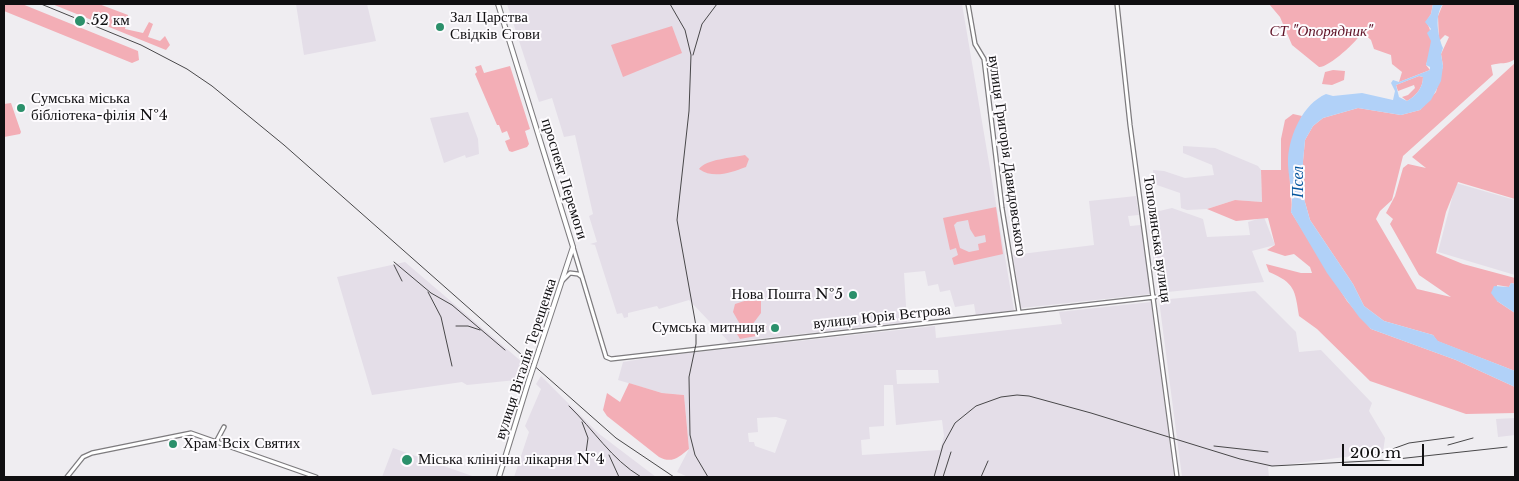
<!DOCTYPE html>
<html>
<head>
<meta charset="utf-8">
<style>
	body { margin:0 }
	#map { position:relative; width:1519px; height:481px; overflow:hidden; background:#efedf1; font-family:"Libre Baskerville",serif }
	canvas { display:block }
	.frame { position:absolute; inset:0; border:5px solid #100f11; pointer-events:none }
	.scale { position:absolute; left:1342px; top:444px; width:82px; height:22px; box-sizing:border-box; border:2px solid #100f11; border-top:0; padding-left:6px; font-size:15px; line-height:18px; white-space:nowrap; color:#100f11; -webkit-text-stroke:4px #fdfbfe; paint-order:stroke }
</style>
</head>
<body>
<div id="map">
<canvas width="1519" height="481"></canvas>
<div class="frame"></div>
<div class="scale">200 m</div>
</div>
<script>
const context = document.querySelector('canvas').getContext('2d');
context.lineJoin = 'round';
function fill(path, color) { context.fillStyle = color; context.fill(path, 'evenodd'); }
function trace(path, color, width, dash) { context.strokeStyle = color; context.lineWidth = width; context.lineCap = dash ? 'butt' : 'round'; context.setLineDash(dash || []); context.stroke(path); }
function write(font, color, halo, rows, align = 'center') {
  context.font = font + ' "Libre Baskerville",serif'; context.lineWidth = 4; context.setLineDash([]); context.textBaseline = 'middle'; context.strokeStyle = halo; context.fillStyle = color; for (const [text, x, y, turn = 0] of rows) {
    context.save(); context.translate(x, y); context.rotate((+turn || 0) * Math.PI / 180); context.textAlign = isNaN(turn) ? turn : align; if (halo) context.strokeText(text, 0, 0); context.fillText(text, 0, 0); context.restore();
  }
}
fill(new Path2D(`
	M 296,4 L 367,4 L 376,41 L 304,55 Z
	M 507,4 L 962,4 L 1014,310 L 976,316 L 974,304 L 955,307 L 950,290 L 940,292 L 938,284 L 928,286 L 925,271 L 904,273 L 907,322 L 729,342 L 689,300 L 659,309 L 657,306 L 628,313 L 628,317 L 624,318 L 622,313 L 617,314 L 595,245 L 590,244 L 597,242 L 589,216 L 593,214 L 575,135 L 564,137 L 552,98 L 539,102 Z
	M 468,112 L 478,139 L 479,154 L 466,158 L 465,155 L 444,163 L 430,118 Z
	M 1183,146 L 1215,148 L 1258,166 L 1261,170 L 1262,202 L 1235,200 L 1207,209 L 1187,210 L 1181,208 L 1180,193 L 1154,184 L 1153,170 L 1164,171 L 1185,178 L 1214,175 L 1212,165 L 1183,153 Z
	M 1456,183 L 1515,200 L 1515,275 L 1438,252 Z
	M 1136,196 L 1139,215 L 1128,216 L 1130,226 L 1141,225 L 1151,294 L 1021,308 L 1013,255 L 1094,245 L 1089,201 Z
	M 1172,208 L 1203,219 L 1207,237 L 1250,235 L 1248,222 L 1264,217 L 1275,245 L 1252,251 L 1264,282 L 1158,293 L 1147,214 Z
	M 405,262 L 529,368 L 526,379 L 467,385 L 462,382 L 372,395 L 337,277 Z
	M 1255,291 L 1296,332 L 1299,352 L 1321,350 L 1372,403 L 1369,411 L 1385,438 L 1383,452 L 1268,467 L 1269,477 L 1182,477 L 1159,300 Z
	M 1151,302 L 1174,477 L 688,477 L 677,472 L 689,449 L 684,395 L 662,393 L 618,380 L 623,362 L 654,357 L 935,326 L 936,338 L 1062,324 L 1059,312 ZM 896,370 L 938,370 L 939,383 L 897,384 ZM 884,385 L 893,385 L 896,425 L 942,420 L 944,436 L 940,450 L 862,455 L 861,440 L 870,439 L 869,427 L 884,426 ZM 776,417 L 787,420 L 775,453 L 755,446 L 754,442 L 749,442 L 748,433 L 758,432 L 757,418 Z
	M 541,376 L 598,433 L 656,477 L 514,477 L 529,432 L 525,426 L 541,389 L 536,384 Z
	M 1515,418 L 1515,435 L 1498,437 L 1496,419 Z
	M 393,448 L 475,477 L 382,477 Z`), '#e4dee8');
fill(new Path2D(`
	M 4,4 L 22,4 L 138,51 L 139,60 L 132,63 L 4,11 Z
	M 52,4 L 99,4 L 128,15 L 125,29 L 143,33 L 149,22 L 153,24 L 148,37 L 160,41 L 165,36 L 170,45 L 166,50 Z
	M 1269,4 L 1433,4 L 1431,14 L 1426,22 C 1435,34 1431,52 1426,65 L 1430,70 L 1399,82 L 1402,72 L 1392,64 L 1391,55 L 1374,49 L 1371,40 L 1362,32 C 1358,41 1328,68 1319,67 L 1292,45 L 1280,17 Z
	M 1443,4 L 1515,4 L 1515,59 C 1508,65 1500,62 1491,65 L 1493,75 L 1403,156 L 1392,200 L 1380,211 L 1376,219 L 1417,289 L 1451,297 L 1419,275 L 1390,224 L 1393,219 L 1386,213 L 1395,196 L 1403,168 L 1408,164 L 1426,168 L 1412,157 L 1515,63 L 1515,199 L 1458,182 L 1446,212 L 1436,253 L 1463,264 L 1515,278 L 1515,284 L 1511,283 L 1509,287 L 1497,285 L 1497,301 L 1515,313 L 1515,371 L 1437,341 L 1433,335 L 1384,321 L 1364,306 L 1353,284 L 1310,220 L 1303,195 L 1303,161 L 1305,140 L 1313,126 L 1323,118 L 1358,108 L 1401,115 L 1420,110 L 1436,92 L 1443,66 L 1441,54 L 1449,37 L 1445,35 L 1439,41 L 1438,16 Z
	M 672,26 L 682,53 L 623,77 L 611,45 Z
	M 481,65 L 484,73 L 510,66 L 530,129 L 525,131 L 529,144 L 527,147 L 512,152 L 509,151 L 505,141 L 510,139 L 507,131 L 502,133 L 499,125 L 497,125 L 475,74 L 477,72 L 475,67 Z
	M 1333,70 L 1345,71 L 1344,80 L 1332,85 L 1322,84 L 1325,72 Z
	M 1419,76 L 1423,77 C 1423,88 1416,96 1407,101 L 1402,97 L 1408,95 L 1415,88 L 1414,85 L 1398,91 L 1396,85 Z
	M 11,103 L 21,132 L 20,134 L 4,137 L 4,104 Z
	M 1293,114 L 1302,116 C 1291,138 1289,160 1290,185 C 1290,195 1293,202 1291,212 L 1347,301 L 1371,329 L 1456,360 L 1515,387 L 1515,413 L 1466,414 L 1370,381 L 1317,329 L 1299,316 C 1295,290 1295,283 1269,272 L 1266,264 L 1301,273 L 1312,273 L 1310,267 L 1294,254 L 1285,256 L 1267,250 L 1275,245 L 1268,218 L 1236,221 L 1207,209 L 1235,200 L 1262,202 L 1261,170 L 1281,170 L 1281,139 L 1285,120 Z
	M 745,155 L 749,159 L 746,167 C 730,173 713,179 699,169 C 706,159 732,158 745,155 Z
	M 996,207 L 1003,254 L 954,265 L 952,258 L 958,255 L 956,248 L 950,250 L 943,218 ZM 968,220 L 970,229 L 975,237 L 985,235 L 986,242 L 978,244 L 979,250 L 969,252 L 960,248 L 954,225 L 957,222 Z
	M 757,297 L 761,300 L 761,313 L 749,329 L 757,328 L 762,324 L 767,326 L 756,336 L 740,339 L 737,334 L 741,326 L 733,312 L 735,304 Z
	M 629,383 L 662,393 L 684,395 L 689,449 C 679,457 672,464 659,457 L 607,416 L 603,410 L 607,393 L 620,402 Z`), '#f3aeb6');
fill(new Path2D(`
	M 1433,4 L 1443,4 C 1434,16 1438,36 1443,48 L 1441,54 L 1443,66 L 1441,81 L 1431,100 L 1420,110 L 1401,115 L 1358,108 L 1323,118 L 1313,126 L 1305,140 L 1303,161 L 1303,195 L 1310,220 L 1353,284 L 1364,306 L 1384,321 L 1433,335 L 1438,341 L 1515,371 L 1515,387 L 1456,360 L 1371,329 L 1359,317 L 1327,273 L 1291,212 C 1295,194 1287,177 1288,158 C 1290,134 1303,104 1326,94 L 1333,96 L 1362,93 L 1393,100 L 1395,91 L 1391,83 L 1393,80 L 1399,82 L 1430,70 L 1430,67 L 1426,65 L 1431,41 L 1427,33 L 1431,29 L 1425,22 L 1431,14 ZM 1419,76 L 1423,77 C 1423,88 1416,96 1407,101 L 1399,97 L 1396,85 Z
	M 1511,283 L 1515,284 L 1515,313 L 1497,301 L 1491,293 L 1494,286 L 1509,287 Z`), '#b1d1f8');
const secondary = new Path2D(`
	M 968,4 L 975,44 L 984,59 L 1002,208 L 1019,312
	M 1117,4 L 1130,125 L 1177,477
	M 573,247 L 606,357 L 611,359 L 1155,297
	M 563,280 L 570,273 L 578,274 L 582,277
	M 216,442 L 224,427
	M 67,477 L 83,457 L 92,453 L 191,433 L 316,477`);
const primary = new Path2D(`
	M 498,4 L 573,247 L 539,350
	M 499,477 L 528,383`);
trace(secondary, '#7d7b7e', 5.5);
trace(primary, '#7d7b7e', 6);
trace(secondary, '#fff', 3);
trace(primary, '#fff', 4);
trace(new Path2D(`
	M 41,4 L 141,45 L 187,69 L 212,86 L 284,145 L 616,438 L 674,477
	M 670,4 L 685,30 L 691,55 L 689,111 L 677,220 L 696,326 L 696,344 L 689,377 L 690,435 L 695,455 L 708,477
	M 693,55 L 702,24 L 717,4
	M 394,262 L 431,293 L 452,305 L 505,350
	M 394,265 L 402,281
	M 428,292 L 441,317 L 452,366
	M 456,326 L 468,326 L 480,330
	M 569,406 C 594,430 611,459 641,477
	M 582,422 L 588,438 L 585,460
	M 1448,445 L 1473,438
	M 1214,446 L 1268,452
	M 609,455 L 619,477
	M 1373,456 L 1409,443 L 1454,437
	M 934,477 L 943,445 L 955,423 L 976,406 L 1001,397 L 1017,395 L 1029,396 L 1091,413 L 1240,459 L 1272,466 L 1388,460 L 1507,447
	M 943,477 L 951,452
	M 981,477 L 988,461`), '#484749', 1);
const primaryBridge = new Path2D(`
	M 528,383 L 539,350`);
trace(primaryBridge, '#7d7b7e', 6, []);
trace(primaryBridge, '#fff', 4);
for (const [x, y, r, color] of [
	[80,21,6,"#2b906b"],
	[440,27,5,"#2b906b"],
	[21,108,5,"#2b906b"],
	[853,295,5,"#2b906b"],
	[775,328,5,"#2b906b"],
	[173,444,5,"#2b906b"],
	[407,460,6,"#2b906b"]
]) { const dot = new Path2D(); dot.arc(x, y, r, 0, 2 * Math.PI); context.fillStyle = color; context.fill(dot); trace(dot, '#fdfbfe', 2); }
write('15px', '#100f11', '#fdfbfe', [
	["Зал Царства",450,18],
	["Свідків Єгови",450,35],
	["52 км",91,21],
	["Сумська міська",31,99],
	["бібліотека-філія №4",31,116],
	["Нова Пошта №5",843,295,"right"],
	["Сумська митниця",765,328,"right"],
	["Храм Всіх Святих",183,444],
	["Міська клінічна лікарня №4",418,460]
], 'left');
write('italic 15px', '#5e1125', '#fdfbfe', [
	["СТ \"Опорядник\"",1321,32]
]);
write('15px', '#100f11', '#fdfbfe', [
	["вулиця Григорія Давидовського",1007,156,82],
	["проспект Перемоги",564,179,73],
	["Тополянська вулиця",1157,239,82],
	["вулиця Юрія Вєтрова",882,317,-6],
	["вулиця Віталія Терещенка",526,359,-72]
]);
write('italic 16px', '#02549d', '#fdfbfe', [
	["Псел",1298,182,-90]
]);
</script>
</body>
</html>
